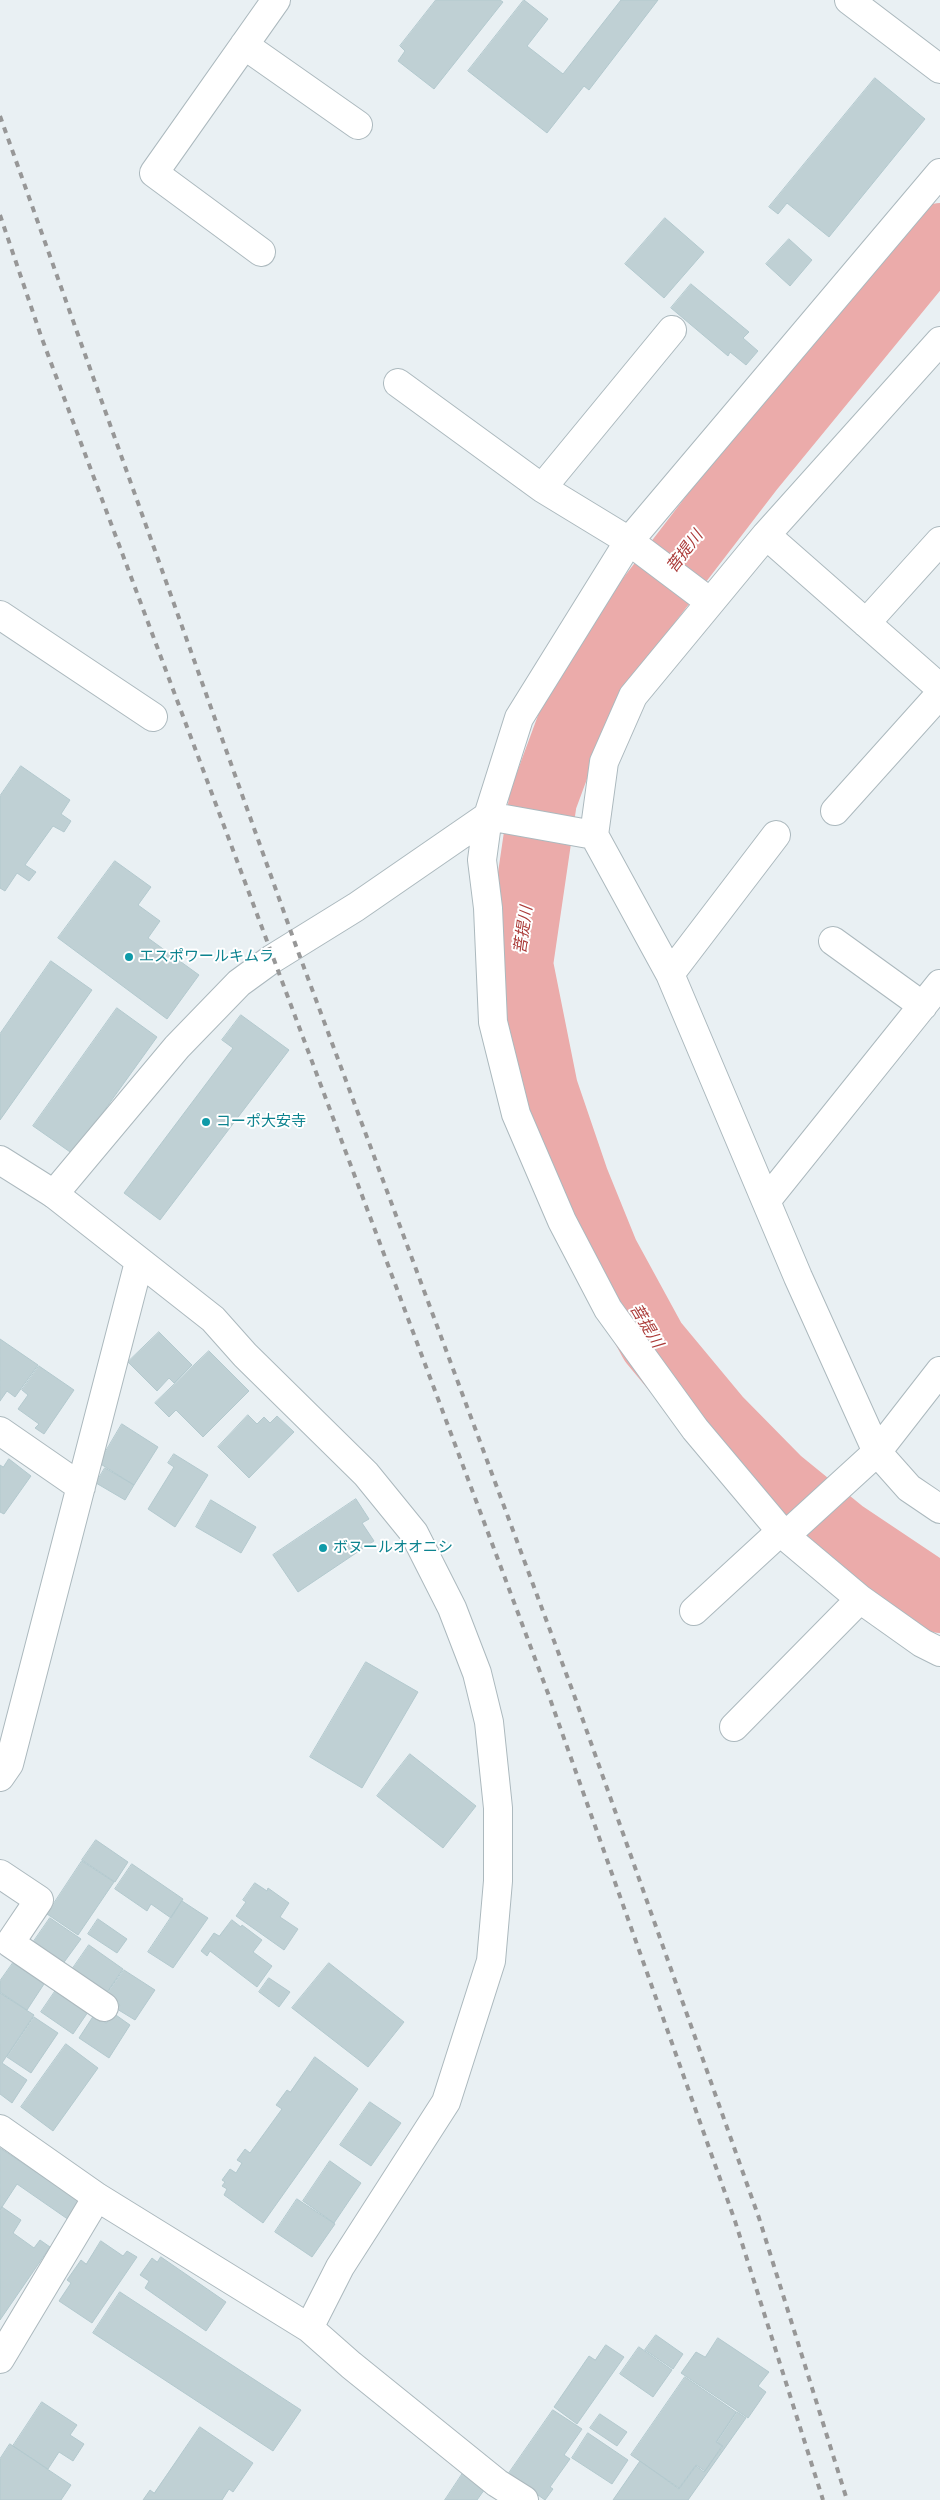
<!DOCTYPE html>
<html>
<head>
<meta charset="utf-8">
<style>
	body { margin:0 }
	canvas { display:block; background:#e9f0f3 }
</style>
</head>
<body>
<canvas width="940" height="2500"></canvas>
<script>
const context = document.querySelector('canvas').getContext('2d');
context.lineJoin = 'round';
function trace(path, color, width, dash) { context.strokeStyle = color; context.lineWidth = width; context.lineCap = dash ? 'butt' : 'round'; context.setLineDash(dash || []); context.stroke(path); }
function fill(path, color) { context.fillStyle = color; context.fill(path, 'evenodd'); }
function write(font, color, halo, rows, align = 'center') {
  context.font = font + ' "Fira Sans","Noto Sans JP",sans-serif'; context.lineWidth = 4; context.setLineDash([]); context.textBaseline = 'middle'; context.strokeStyle = halo; context.fillStyle = color; for (const [text, x, y, turn = 0] of rows) {
    context.save(); context.translate(x, y); context.rotate((+turn || 0) * Math.PI / 180); context.textAlign = isNaN(turn) ? turn : align; if (halo) context.strokeText(text, 0, 0); context.fillText(text, 0, 0); context.restore();
  }
}
trace(new Path2D(`
	M 940,237 L 749,470 L 650,599 L 581,697 L 543,800 L 519,964 L 544,1089 L 575,1180 L 605,1254 L 653,1342 L 717,1419 L 778,1481 L 843,1534 L 940,1599`), '#ebabaa', 68);
const building = new Path2D(`
	M 436,0 L 500,0 L 503,2 L 434,89 L 398,61 L 405,51 L 400,46 Z
	M 524,0 L 548,19 L 527,46 L 563,74 L 621,0 L 658,0 L 589,90 L 584,86 L 547,133 L 468,71 Z
	M 875,78 L 925,119 L 829,237 L 787,203 L 778,214 L 769,207 Z
	M 665,218 L 704,252 L 664,298 L 625,264 Z
	M 789,239 L 812,260 L 790,286 L 766,264 Z
	M 691,284 L 749,332 L 743,338 L 758,351 L 746,365 L 730,352 L 728,356 L 671,308 Z
	M 21,766 L 70,800 L 61,814 L 71,821 L 64,832 L 53,826 L 25,865 L 36,872 L 29,881 L 17,873 L 5,891 L 0,888 L 0,796 Z
	M 115,861 L 151,887 L 138,905 L 160,921 L 148,938 L 199,975 L 167,1019 L 58,938 Z
	M 51,961 L 92,990 L 0,1120 L 0,1034 Z
	M 117,1008 L 157,1037 L 73,1154 L 33,1126 Z
	M 241,1015 L 289,1050 L 160,1220 L 124,1193 L 233,1048 L 222,1040 Z
	M 159,1332 L 192,1365 L 174,1383 L 169,1378 L 157,1391 L 128,1362 Z
	M 0,1339 L 38,1365 L 15,1397 L 7,1391 L 0,1401 Z
	M 209,1351 L 249,1391 L 203,1437 L 176,1410 L 169,1417 L 155,1403 Z
	M 39,1366 L 74,1390 L 44,1434 L 35,1428 L 39,1424 L 18,1409 L 28,1395 L 22,1390 Z
	M 248,1415 L 257,1424 L 264,1417 L 270,1423 L 277,1416 L 294,1432 L 249,1478 L 218,1447 Z
	M 122,1424 L 158,1447 L 134,1485 L 99,1463 Z
	M 174,1454 L 208,1475 L 175,1527 L 148,1509 L 174,1467 L 168,1463 Z
	M 9,1459 L 31,1476 L 4,1514 L 0,1512 L 0,1465 L 3,1467 Z
	M 105,1468 L 134,1485 L 125,1500 L 96,1483 Z
	M 356,1499 L 369,1519 L 362,1523 L 374,1541 L 298,1592 L 273,1555 Z
	M 211,1500 L 256,1527 L 241,1553 L 196,1527 Z
	M 366,1662 L 418,1692 L 362,1788 L 310,1757 Z
	M 410,1754 L 476,1806 L 443,1848 L 377,1796 Z
	M 96,1840 L 128,1862 L 115,1882 L 82,1860 Z
	M 82,1861 L 114,1882 L 78,1935 L 47,1914 Z
	M 132,1864 L 183,1899 L 171,1918 L 151,1904 L 147,1911 L 115,1889 Z
	M 255,1883 L 267,1891 L 268,1888 L 289,1903 L 280,1917 L 298,1929 L 284,1950 L 236,1916 L 246,1902 L 243,1900 Z
	M 182,1901 L 208,1918 L 173,1968 L 148,1952 Z
	M 50,1918 L 81,1939 L 62,1965 L 32,1944 Z
	M 98,1919 L 127,1939 L 117,1953 L 88,1934 Z
	M 232,1920 L 241,1927 L 242,1925 L 262,1940 L 253,1952 L 272,1966 L 257,1987 L 210,1951 L 207,1956 L 201,1951 L 214,1933 L 219,1936 Z
	M 89,1945 L 123,1969 L 105,1995 L 71,1971 Z
	M 13,1963 L 44,1984 L 27,2010 L 0,1992 L 0,1981 Z
	M 329,1963 L 404,2022 L 368,2067 L 292,2008 Z
	M 124,1970 L 155,1990 L 135,2020 L 117,2009 L 120,2005 L 106,1995 Z
	M 269,1978 L 290,1992 L 279,2007 L 259,1992 Z
	M 56,1990 L 88,2012 L 73,2034 L 41,2012 Z
	M 0,1993 L 34,2015 L 2,2063 L 27,2080 L 12,2103 L 0,2094 Z
	M 113,2013 L 130,2025 L 109,2058 L 79,2038 L 94,2015 L 106,2023 Z
	M 34,2017 L 58,2033 L 31,2073 L 7,2057 Z
	M 66,2044 L 98,2068 L 53,2131 L 21,2107 Z
	M 315,2057 L 358,2089 L 263,2223 L 224,2195 L 227,2189 L 222,2186 L 225,2182 L 222,2180 L 230,2169 L 236,2173 L 242,2163 L 237,2160 L 245,2149 L 250,2153 L 282,2109 L 276,2105 L 287,2090 L 290,2092 Z
	M 370,2102 L 401,2123 L 371,2166 L 340,2145 Z
	M 0,2148 L 81,2202 L 69,2220 L 17,2184 L 0,2210 Z
	M 330,2161 L 361,2183 L 334,2223 L 303,2201 Z
	M 297,2199 L 335,2224 L 312,2257 L 275,2232 Z
	M 2,2207 L 21,2220 L 13,2233 L 34,2248 L 40,2240 L 50,2247 L 0,2320 L 0,2211 Z
	M 101,2241 L 123,2256 L 127,2251 L 137,2257 L 92,2323 L 59,2301 L 71,2283 L 67,2280 L 81,2260 L 86,2264 Z
	M 161,2257 L 226,2302 L 206,2331 L 145,2288 L 149,2281 L 140,2275 L 152,2258 L 157,2262 Z
	M 120,2292 L 301,2410 L 273,2451 L 93,2333 Z
	M 656,2335 L 683,2354 L 673,2369 L 645,2350 Z
	M 718,2338 L 769,2372 L 758,2386 L 766,2392 L 748,2418 L 681,2373 L 696,2352 L 705,2357 Z
	M 606,2345 L 624,2357 L 577,2424 L 554,2407 L 589,2356 L 595,2360 Z
	M 639,2347 L 672,2370 L 653,2397 L 620,2374 Z
	M 685,2377 L 736,2412 L 716,2442 L 722,2446 L 705,2471 L 696,2465 L 679,2488 L 631,2455 Z
	M 42,2402 L 77,2425 L 70,2435 L 84,2444 L 73,2461 L 59,2452 L 48,2469 L 13,2446 Z
	M 553,2410 L 582,2429 L 564,2455 L 570,2459 L 550,2487 L 553,2489 L 545,2500 L 538,2495 L 537,2497 L 507,2476 Z
	M 737,2412 L 746,2418 L 688,2500 L 613,2500 L 640,2461 L 679,2489 L 696,2466 L 704,2472 L 723,2446 L 717,2442 Z
	M 600,2414 L 627,2432 L 617,2446 L 590,2428 Z
	M 200,2427 L 253,2463 L 233,2492 L 229,2489 L 222,2500 L 143,2500 L 150,2490 L 154,2493 Z
	M 588,2433 L 628,2460 L 612,2484 L 572,2458 Z
	M 10,2444 L 71,2485 L 61,2500 L 0,2500 L 0,2459 Z
	M 465,2470 L 487,2486 L 477,2500 L 445,2500 Z`);
fill(building, '#bfd0d4');
trace(building, '#b3c9ce', 1);
const minor = new Path2D(`
	M 244,45 L 358,125
	M 940,173 L 629,541 L 519,718 L 488,816 L 482,860 L 488,908 L 493,1022 L 516,1114 L 562,1221 L 608,1309 L 695,1429 L 785,1536 L 860,1599 L 922,1643 L 940,1652
	M 261,252 L 154,173 L 276,0
	M 940,341 L 766,535 L 633,696 L 604,762 L 594,835 L 670,974 L 798,1277 L 877,1452 L 909,1488 L 940,1509
	M 398,383 L 542,488 L 629,541 L 710,602
	M 542,488 L 672,330
	M 766,535 L 940,688
	M 0,615 L 153,717
	M 866,623 L 940,541
	M 835,811 L 940,694
	M 833,941 L 923,1006
	M 670,974 L 776,835
	M 766,1201 L 940,984
	M 0,1431 L 81,1487
	M 785,1536 L 877,1452 L 940,1371
	M 694,1611 L 781,1531
	M 734,1727 L 860,1599
	M 0,1777 L 9,1764 L 139,1262
	M 0,1874 L 39,1900 L 10,1943 L 104,2007
	M 0,2129 L 97,2197 L 309,2328 L 340,2267 L 446,2102 L 491,1961 L 498,1881 L 498,1808 L 489,1722 L 477,1673 L 452,1608 L 414,1533 L 366,1474 L 245,1355 L 213,1319 L 54,1194 L 177,1047 L 239,983 L 272,959 L 356,907 L 488,816 L 594,835
	M 309,2328 L 351,2365 L 497,2483 L 524,2500
	M 0,2359 L 97,2197`);
const tertiary = new Path2D(`
	M 849,0 L 940,69
	M 0,1160 L 54,1194`);
trace(minor, '#acb9be', 30);
trace(tertiary, '#acb9be', 30);
trace(minor, '#fff', 28);
trace(tertiary, '#fff', 28);
trace(new Path2D(`
	M 0,116 L 296,946 L 573,1692 L 759,2218 L 847,2500
	M 0,215 L 41,336 L 549,1696 L 735,2221 L 823,2500`), '#979797', 4, [6, 6]);
for (const [x, y, r, color] of [
	[129,957,5,"#0f9aa8"],
	[206,1122,5,"#0f9aa8"],
	[323,1548,5,"#0f9aa8"]
]) { const dot = new Path2D(); dot.arc(x, y, r, 0, 2 * Math.PI); context.fillStyle = color; context.fill(dot); trace(dot, '#fff', 2); }
write('15px', '#0d838f', '#fff', [
	["エスポワールキムラ",139,957],
	["コーポ大安寺",216,1122],
	["ボヌールオオニシ",333,1548]
], 'left');
write('italic 16px', '#ab3b39', '#fff', [
	["菩提川",685,552,-53],
	["菩提川",524,930,-82],
	["菩提川",646,1326,59]
]);
</script>
</body>
</html>
